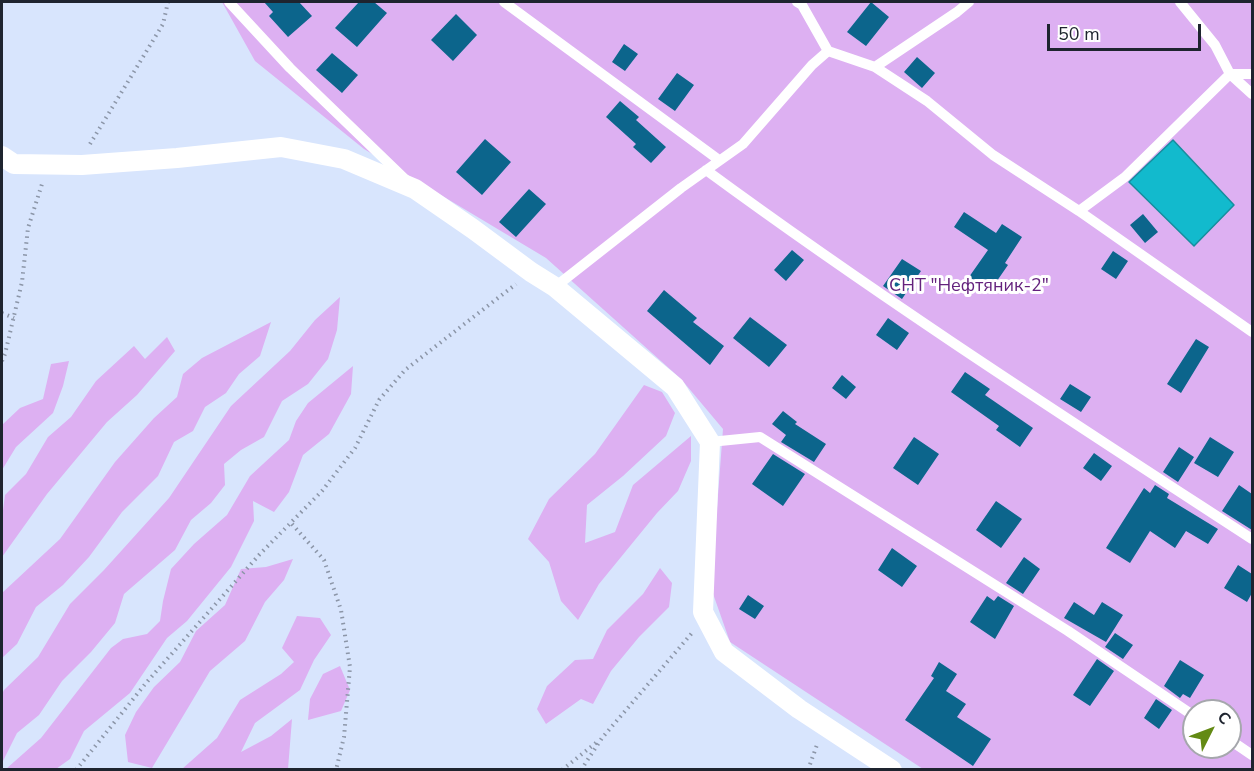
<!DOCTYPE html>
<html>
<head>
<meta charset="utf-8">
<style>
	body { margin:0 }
	#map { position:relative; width:1254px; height:771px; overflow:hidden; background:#d8e5fd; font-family:"Nunito Sans",sans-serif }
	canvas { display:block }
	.frame { position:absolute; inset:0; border:3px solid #1e242f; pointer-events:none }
	.north { position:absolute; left:1182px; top:699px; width:60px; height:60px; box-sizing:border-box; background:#fff; border:2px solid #a5a7ac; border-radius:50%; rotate:48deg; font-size:16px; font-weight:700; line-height:24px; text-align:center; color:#1e242f }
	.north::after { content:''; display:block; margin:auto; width:21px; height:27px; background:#638a14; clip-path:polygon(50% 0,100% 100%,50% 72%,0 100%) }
	.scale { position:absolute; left:1047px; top:24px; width:154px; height:27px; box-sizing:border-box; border:3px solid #1e242f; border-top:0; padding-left:8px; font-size:18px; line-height:21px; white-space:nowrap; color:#1e242f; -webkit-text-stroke:4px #fff; paint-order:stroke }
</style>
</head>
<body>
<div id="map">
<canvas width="1254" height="771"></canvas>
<div class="frame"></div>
<div class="north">С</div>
<div class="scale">50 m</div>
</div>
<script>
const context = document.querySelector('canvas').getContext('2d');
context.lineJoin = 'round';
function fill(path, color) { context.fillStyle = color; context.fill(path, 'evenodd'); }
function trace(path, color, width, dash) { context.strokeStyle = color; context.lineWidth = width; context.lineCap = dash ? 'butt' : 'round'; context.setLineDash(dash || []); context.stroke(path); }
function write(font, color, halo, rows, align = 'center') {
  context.font = font + ' "Nunito Sans",sans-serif'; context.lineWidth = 6; context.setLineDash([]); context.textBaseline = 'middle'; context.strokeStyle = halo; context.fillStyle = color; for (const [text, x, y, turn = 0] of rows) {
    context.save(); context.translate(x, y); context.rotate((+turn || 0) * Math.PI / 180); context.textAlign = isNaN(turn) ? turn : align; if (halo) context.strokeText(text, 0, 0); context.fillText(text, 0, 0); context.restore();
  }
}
fill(new Path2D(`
	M 222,2 L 1252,2 L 1252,769 L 923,769 L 730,642 L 711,588 L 723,429 L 681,379 L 546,258 L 364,149 L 255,61 ZM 1194,711 L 1230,711 L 1230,747 L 1194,747 Z
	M 340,297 L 337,330 L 328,359 L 308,384 L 282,401 L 264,437 L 241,450 L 224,464 L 225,485 L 211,503 L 191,520 L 175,550 L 124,594 L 115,623 L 91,652 L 62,681 L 39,715 L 17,733 L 2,763 L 2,694 L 4,690 L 38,657 L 70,604 L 104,570 L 169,498 L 231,406 L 290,351 L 315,320 Z
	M 271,322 L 260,356 L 239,374 L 226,393 L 205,407 L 193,431 L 174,442 L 158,476 L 122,512 L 89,557 L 63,585 L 36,607 L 17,644 L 2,658 L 2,593 L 60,539 L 115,462 L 154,418 L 177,397 L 183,374 L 202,358 Z
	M 167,337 L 175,351 L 137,395 L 107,422 L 47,494 L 2,557 L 2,518 L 5,495 L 26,474 L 48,437 L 71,417 L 96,381 L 134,346 L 145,359 Z
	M 69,361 L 63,386 L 53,413 L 16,447 L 2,470 L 2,425 L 20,408 L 43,399 L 51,364 Z
	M 353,366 L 351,394 L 329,434 L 303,455 L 289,492 L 274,512 L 253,501 L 254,521 L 231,567 L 187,621 L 167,638 L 130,693 L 84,731 L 70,759 L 56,769 L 6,769 L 41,738 L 111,648 L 123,639 L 147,634 L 160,621 L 163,601 L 171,569 L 194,544 L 227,515 L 250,476 L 289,440 L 296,421 L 308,403 Z
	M 644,385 L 662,392 L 675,413 L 666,436 L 623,476 L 587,505 L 585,543 L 615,532 L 633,485 L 691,436 L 691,461 L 678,491 L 657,513 L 599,584 L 578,620 L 561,601 L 549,562 L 528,539 L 549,499 L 595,454 Z
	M 293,559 L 284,580 L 265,602 L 245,641 L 210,671 L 152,768 L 128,762 L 125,735 L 136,712 L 154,687 L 180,662 L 196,631 L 225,605 L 241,569 L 266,567 Z
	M 660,568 L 672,583 L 669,607 L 639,637 L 611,671 L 593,704 L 581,699 L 546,724 L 537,709 L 547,686 L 575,660 L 593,659 L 607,630 L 643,594 Z
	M 297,616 L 320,618 L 331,635 L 314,660 L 300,690 L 255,723 L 241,752 L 271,736 L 292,719 L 288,769 L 182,769 L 217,738 L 240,700 L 281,674 L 294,662 L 282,648 Z
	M 340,666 L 350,690 L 341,711 L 308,720 L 310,699 L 323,674 Z`), '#ddb0f2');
const water = new Path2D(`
	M 1173,140 L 1234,205 L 1194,246 L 1129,182 Z`);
fill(water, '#12bacd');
trace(water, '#168d9e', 1.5);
fill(new Path2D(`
	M 264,2 L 299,2 L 312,16 L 288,37 L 269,16 L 273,12 Z
	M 359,2 L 374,2 L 387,13 L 357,47 L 335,28 Z
	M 871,2 L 889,17 L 866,46 L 847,32 Z
	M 456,14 L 477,35 L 453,61 L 431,40 Z
	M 624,44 L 638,54 L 625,71 L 612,62 Z
	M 332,53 L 358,75 L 342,93 L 316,70 Z
	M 917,57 L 935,73 L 922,88 L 904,72 Z
	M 677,73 L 694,85 L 675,111 L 658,99 Z
	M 620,101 L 639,117 L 636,120 L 666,147 L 651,163 L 633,147 L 636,144 L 606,117 Z
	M 485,139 L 511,162 L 482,195 L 456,172 Z
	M 529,189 L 546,204 L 516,237 L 499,222 Z
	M 964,212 L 996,233 L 1002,224 L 1022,237 L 1005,263 L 1008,265 L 990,291 L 969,277 L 988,250 L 954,227 Z
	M 1143,214 L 1158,232 L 1145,243 L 1130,225 Z
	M 792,250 L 804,260 L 786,281 L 774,270 Z
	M 1113,251 L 1128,261 L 1116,279 L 1101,269 Z
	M 902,259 L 921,271 L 902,299 L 883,286 Z
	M 664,290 L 697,318 L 693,322 L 724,346 L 710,365 L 647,311 Z
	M 750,317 L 787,345 L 769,367 L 733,338 Z
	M 888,318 L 909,333 L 897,350 L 876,335 Z
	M 1196,339 L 1209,347 L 1181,393 L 1167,384 Z
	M 965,372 L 990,389 L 985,395 L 1033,428 L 1020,447 L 996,430 L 999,426 L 951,392 Z
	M 842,375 L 856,387 L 846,399 L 832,388 Z
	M 1070,384 L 1091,397 L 1081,412 L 1060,399 Z
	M 783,411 L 797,422 L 795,424 L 826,444 L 814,462 L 781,442 L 786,435 L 772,424 Z
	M 914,437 L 939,454 L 918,485 L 893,468 Z
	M 1210,437 L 1234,452 L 1218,477 L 1194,463 Z
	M 1179,447 L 1194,457 L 1178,482 L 1163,472 Z
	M 1094,453 L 1112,466 L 1101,481 L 1083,468 Z
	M 773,454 L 805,474 L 783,506 L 752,484 Z
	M 1155,485 L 1169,494 L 1167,498 L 1218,529 L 1208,544 L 1186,531 L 1175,548 L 1150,531 L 1130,563 L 1106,548 L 1144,488 L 1150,493 Z
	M 1239,485 L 1252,494 L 1252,530 L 1222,511 Z
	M 996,501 L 1022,519 L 1001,548 L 976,530 Z
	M 892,548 L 917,566 L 902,587 L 878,570 Z
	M 1024,557 L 1040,569 L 1023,594 L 1006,583 Z
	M 1238,565 L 1252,574 L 1252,593 L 1247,602 L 1224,588 Z
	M 748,595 L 764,606 L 755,619 L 739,609 Z
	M 987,596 L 994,601 L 998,596 L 1014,606 L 995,639 L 970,622 Z
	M 1074,602 L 1094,615 L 1102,602 L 1123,615 L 1106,642 L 1064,618 Z
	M 1115,633 L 1133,645 L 1123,659 L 1105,647 Z
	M 1097,659 L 1114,671 L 1090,706 L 1073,695 Z
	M 1180,660 L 1204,675 L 1190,698 L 1183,694 L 1180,698 L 1164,686 Z
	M 939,662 L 957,674 L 946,691 L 966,704 L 957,717 L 991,739 L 973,766 L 905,720 L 934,678 L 931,676 Z
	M 1156,699 L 1172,710 L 1159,729 L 1144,718 Z`), '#0c658c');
trace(new Path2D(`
	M 90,144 L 163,24 L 168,2
	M 2,313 L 14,318
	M 2,361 L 5,354 L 22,282 L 28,228 L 42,184
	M 292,524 L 324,560 L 341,610 L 350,667 L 344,737 L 336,770
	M 76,770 L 146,683 L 259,555 L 322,491 L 355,448 L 379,400 L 405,370 L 516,284
	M 562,770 L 597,742
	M 581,770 L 602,738 L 692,633
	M 808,770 L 818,742`), '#8c96a8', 4, [1.5, 4.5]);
trace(new Path2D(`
	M 229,2 L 290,68 L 406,180
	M 504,2 L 719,160
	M 797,2 L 802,5 L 828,51 L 875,67 L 927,101 L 993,155 L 1079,211
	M 1180,2 L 1215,45 L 1230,74 L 1252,94
	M 875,67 L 957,12 L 969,2
	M 1252,74 L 1230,74 L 1125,177 L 1079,211 L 1252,332
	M 706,170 C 883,300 1068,419 1252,539
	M 555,287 L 681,188 L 743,144 L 812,65 L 828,51
	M 710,442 L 760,437 L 1068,631 L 1194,716
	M 1230,740 L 1252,755`), '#fff', 10);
trace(new Path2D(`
	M 2,156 L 14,164 L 82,165 L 177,158 L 281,147 L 344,159 L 415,189 L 473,229 L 531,272 L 555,287 L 675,387 L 710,442 L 703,612 L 724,652 L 799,709 L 892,770`), '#fff', 20);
write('18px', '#64227d', '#fff', [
	["СНТ \"Нефтяник-2\"",969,287]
]);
</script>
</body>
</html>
